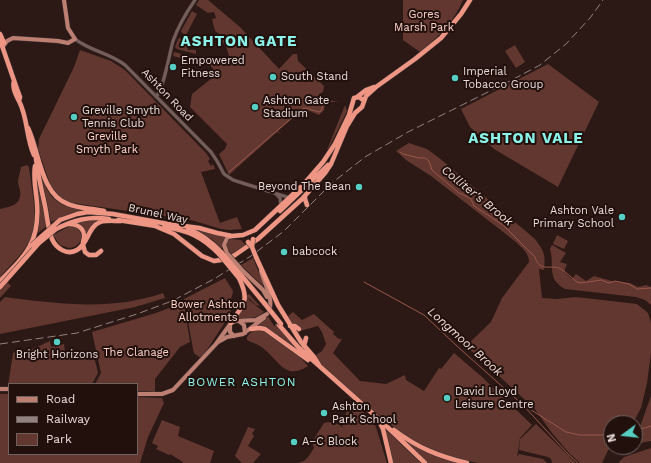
<!DOCTYPE html>
<html>
<head>
<meta charset="utf-8">
<style>
	body { margin:0 }
	#map { position:relative; width:651px; height:463px; overflow:hidden; background:#2c1916; font-family:"Work Sans",sans-serif }
	canvas { display:block }
	.legend { position:absolute; left:8px; top:383px; width:130px; height:72px; box-sizing:border-box; background:#22100d; border:1px solid #71615e; margin:0; padding:5px 7px; list-style:none; font-size:12px; color:#e8dbd8 }
	.legend li { display:flex; align-items:center; gap:8px; height:20px }
	.legend b { width:20px; border:1px solid #71615e }
	.north { position:absolute; left:603px; top:415px; width:40px; height:40px; box-sizing:border-box; background:#22100d; border:1px solid #71615e; border-radius:50%; rotate:255deg; font-size:11px; font-weight:700; line-height:16px; text-align:center; color:#e8dbd8 }
	.north::after { content:''; display:block; margin:auto; width:14px; height:18px; background:#56cec4; clip-path:polygon(50% 0,100% 100%,50% 72%,0 100%) }
</style>
</head>
<body>
<div id="map">
<canvas width="651" height="463"></canvas>
<ul class="legend">
<li><b style="height:5px;background:#be7f73"></b>Road</li>
<li><b style="height:5px;background:#92827f"></b>Railway</li>
<li><b style="height:11px;background:#61372f"></b>Park</li>
</ul>
<div class="north">N</div>
</div>
<script>
const context = document.querySelector('canvas').getContext('2d');
context.lineJoin = 'round';
function fill(path, color) { context.fillStyle = color; context.fill(path, 'evenodd'); }
function trace(path, color, width, dash) { context.strokeStyle = color; context.lineWidth = width; context.lineCap = dash ? 'butt' : 'round'; context.setLineDash(dash || []); context.stroke(path); }
function write(font, color, halo, rows, align = 'center') {
  context.font = font + ' "Work Sans",sans-serif'; context.lineWidth = 4; context.setLineDash([]); context.textBaseline = 'middle'; context.strokeStyle = halo; context.fillStyle = color; for (const [text, x, y, turn = 0] of rows) {
    context.save(); context.translate(x, y); context.rotate((+turn || 0) * Math.PI / 180); context.textAlign = isNaN(turn) ? turn : align; if (halo) context.strokeText(text, 0, 0); context.fillText(text, 0, 0); context.restore();
  }
}
fill(new Path2D(`
	M 199,0 L 208,0 L 240,27 L 279,69 L 293,54 L 297,54 L 298,61 L 324,86 L 323,92 L 319,94 L 321,102 L 327,100 L 339,102 L 329,102 L 328,103 L 325,103 L 324,110 L 319,115 L 305,109 L 302,110 L 278,131 L 281,134 L 277,132 L 229,175 L 219,154 L 225,149 L 227,144 L 190,107 L 192,94 L 217,74 L 207,61 L 212,56 L 214,63 L 220,62 L 220,63 L 223,62 L 229,56 L 226,46 L 219,39 L 221,35 L 215,31 L 212,19 L 216,18 L 214,12 L 208,13 L 196,5 Z
	M 403,0 L 463,0 C 454,22 438,37 420,52 L 403,40 Z
	M 192,11 L 197,14 L 186,35 L 182,33 L 181,31 Z
	M 180,38 L 185,40 L 188,50 L 196,50 L 196,54 L 177,49 L 175,47 L 178,39 Z
	M 515,45 L 525,62 L 516,68 L 505,51 Z
	M 80,50 L 111,61 L 125,70 L 206,153 L 210,159 L 208,161 L 211,166 L 213,164 L 215,169 L 201,172 L 220,223 L 237,217 L 242,229 L 230,230 L 221,229 L 191,220 L 66,202 L 58,196 L 51,187 L 38,149 L 39,139 L 74,67 Z
	M 174,52 L 200,59 L 202,61 L 202,64 L 173,56 Z
	M 548,64 L 599,102 L 558,187 L 494,149 L 470,127 L 461,109 Z
	M 345,105 L 347,111 L 329,148 L 327,150 Z
	M 409,143 L 427,149 L 438,157 L 535,239 C 544,251 546,255 544,270 L 539,269 L 542,298 L 557,299 L 576,297 L 637,304 L 648,313 L 651,323 L 651,353 L 647,383 L 641,408 L 633,423 L 611,423 L 611,444 L 602,463 L 580,463 L 569,453 L 552,433 L 534,408 L 466,346 L 491,322 L 502,298 L 529,262 C 529,253 522,248 516,242 L 431,176 L 406,160 L 396,151 Z
	M 27,165 L 29,167 C 31,186 38,215 33,233 C 28,249 12,263 1,276 L 11,286 L 0,298 L 0,209 C 8,207 19,206 20,196 C 21,192 19,187 18,183 C 18,178 20,172 21,167 Z
	M 42,180 C 45,183 46,187 48,191 C 56,205 70,208 85,210 L 84,211 L 73,213 L 51,222 Z
	M 37,181 L 47,226 L 38,233 L 40,217 Z
	M 100,220 L 94,224 L 86,236 L 82,226 L 75,221 Z
	M 70,226 L 77,227 L 82,235 C 81,243 77,247 69,248 L 60,245 L 53,235 Z
	M 195,229 L 213,234 L 227,236 L 222,244 L 222,248 L 221,249 L 213,240 Z
	M 557,235 L 568,241 L 564,249 L 553,244 Z
	M 231,239 L 241,240 L 246,245 L 232,255 L 226,247 L 228,241 Z
	M 552,245 L 566,253 L 560,262 L 567,264 L 564,272 L 572,279 L 576,274 L 586,281 L 594,276 L 612,281 L 630,283 L 638,287 L 646,285 L 651,287 L 651,305 L 645,300 L 636,297 L 565,289 C 546,278 555,267 550,249 Z
	M 253,258 L 264,285 L 263,286 L 241,265 Z
	M 225,278 L 233,291 L 230,305 L 231,312 L 229,316 L 203,356 L 199,357 L 194,353 L 193,349 L 184,299 Z
	M 163,293 L 165,298 L 135,307 L 0,334 L 0,302 L 5,297 C 58,304 112,311 163,293 Z
	M 249,294 L 260,306 L 256,305 L 249,298 L 248,299 L 264,312 C 255,319 248,319 236,318 L 246,303 L 247,295 Z
	M 182,303 L 184,304 L 190,342 L 180,347 L 155,379 L 155,392 L 137,391 L 137,384 L 95,384 L 101,373 L 92,332 L 156,313 Z
	M 293,312 L 302,320 L 314,314 L 334,332 L 333,334 L 339,339 L 342,339 L 333,353 L 360,381 L 386,384 L 405,375 L 406,380 L 424,391 L 439,368 L 441,369 L 454,353 L 481,376 L 532,425 L 520,438 L 517,457 L 519,454 L 543,459 L 547,463 L 478,463 L 446,456 L 428,450 L 406,437 L 359,399 L 321,366 L 316,355 L 322,351 L 326,344 L 322,332 L 318,326 L 296,332 L 288,316 Z
	M 268,316 L 274,326 L 275,326 L 275,323 L 298,350 L 257,326 Z
	M 256,330 C 270,328 299,355 308,366 C 286,381 279,361 264,349 C 259,344 252,343 247,340 L 247,337 L 250,333 Z
	M 50,341 L 51,347 L 55,346 L 57,354 L 56,346 L 64,344 L 65,352 L 63,352 L 65,353 L 65,356 L 93,352 L 98,373 L 92,384 L 9,384 L 8,386 L 13,353 C 19,349 25,351 32,349 C 37,348 44,343 50,341 Z
	M 0,394 L 9,394 L 9,454 L 137,454 L 137,397 L 162,398 L 164,403 L 148,437 L 140,463 L 0,463 Z
	M 651,396 L 651,441 L 640,443 L 635,443 L 635,433 L 638,432 Z
	M 357,406 L 372,420 L 376,427 L 387,463 L 297,463 C 307,462 309,455 314,448 L 312,442 L 324,423 C 329,421 339,423 343,428 L 342,425 L 347,411 Z
	M 162,420 L 180,427 L 178,436 L 214,451 L 210,463 L 183,463 L 183,462 L 170,454 L 169,455 L 156,449 L 158,446 L 152,443 Z
	M 536,424 L 576,463 L 552,463 L 551,459 L 548,457 L 519,450 L 520,439 Z
	M 248,427 L 255,429 L 252,434 L 254,436 L 248,446 L 261,454 L 253,463 L 242,463 L 235,456 Z
	M 385,429 L 421,463 L 393,463 Z
	M 398,434 L 460,463 L 428,463 Z
	M 651,448 L 651,463 L 618,463 L 624,457 Z`), '#61372f');
trace(new Path2D(`
	M 400,152 L 403,154 L 419,158 L 425,158 L 429,161 L 432,170 L 460,194 L 462,194 L 471,199 L 474,206 L 503,225 L 535,257 C 539,272 551,265 559,268 C 565,271 572,278 577,282 L 581,283 L 601,280 L 609,283 L 615,281 L 629,284 L 637,289 L 651,288
	M 229,172 L 302,109 L 306,108 L 319,112 L 321,111 L 324,103 L 327,102
	M 364,282 L 424,315 L 458,347 L 523,405 L 568,454 L 578,463
	M 525,406 L 566,432 L 580,435 L 611,435
	M 635,431 L 651,426`), '#9a574a', 1);
const minor = new Path2D(`
	M 75,39 C 90,51 110,53 125,65 L 211,152 L 217,161 L 224,174 L 233,180 L 290,198
	M 156,97 C 164,88 169,55 173,41 C 178,27 186,13 195,0
	M 277,195 L 280,198 L 281,206`);
const major = new Path2D(`
	M 4,45 L 7,41 L 13,38 L 58,41 L 68,43 L 75,39 L 68,28 L 64,0
	M 227,253 L 224,245 L 227,238 L 232,236
	M 243,271 L 263,290 L 267,297
	M 261,271 C 264,283 274,299 269,311
	M 239,321 L 244,325 L 245,333
	M 230,324 L 230,332 L 234,336
	M 218,342 L 227,337 L 243,334 L 264,318
	M 0,389 L 9,389
	M 137,394 L 162,394 L 173,390 L 216,344 L 231,323 L 236,321 L 256,320 L 267,314`);
const highway = new Path2D(`
	M 0,34 L 4,43
	M 0,40 L 17,89 L 20,97 L 19,101
	M 14,81 C 12,88 16,95 19,101 C 28,118 26,138 34,155
	M 357,97 L 366,90 L 374,87
	M 28,128 C 39,151 41,195 68,204 C 79,209 92,208 104,211
	M 35,148 C 36,168 41,187 45,206 C 47,216 48,229 52,239 C 56,248 67,256 77,250 C 88,244 88,227 100,222 C 106,220 114,221 121,221
	M 305,196 L 305,199 L 307,205
	M 280,211 L 328,165
	M 60,220 L 77,214 L 88,212 L 113,214 L 179,226
	M 118,220 L 156,226
	M 69,224 C 80,224 87,231 83,242
	M 177,225 L 199,228 L 217,233 L 232,236 L 243,235 L 255,230 L 303,185 L 323,162 L 335,144 L 349,115 L 354,98 L 359,97 L 363,100
	M 155,226 L 174,234 L 202,256 L 214,261 L 227,259 L 235,255 L 258,239 L 302,199 L 325,173 L 331,164 L 347,126 L 355,113 L 362,107 L 366,96 L 376,87 L 415,59 L 441,38 L 461,14 L 470,0
	M 164,227 C 188,230 203,237 220,255
	M 56,229 C 74,220 89,216 109,219
	M 188,229 C 202,234 212,242 222,253
	M 83,245 L 85,252 L 89,255 L 96,255 L 101,251
	M 256,257 L 278,305 L 301,342 L 314,357 L 319,365
	M 241,275 L 265,304
	M 0,281 C 26,255 40,242 37,203 C 36,191 33,178 35,166
	M 231,323 C 244,303 250,301 239,278
	M 279,325 L 298,347 L 380,420 L 425,463
	M 290,326 L 295,326 L 299,329
	M 251,329 L 259,328 L 265,329 L 308,360
	M 304,346 L 306,338
	M 379,421 L 383,429 L 391,463
	M 394,430 C 418,448 438,456 467,463`);
trace(minor, '#423432', 4);
trace(major, '#423432', 5);
trace(highway, '#423432', 5.5);
trace(minor, '#755e5a', 3);
trace(major, '#be7f73', 4);
trace(highway, '#ee9584', 4.5);
trace(new Path2D(`
	M 0,344 L 77,333 L 137,314 L 172,301 L 214,279 L 251,256 L 284,231 L 332,183 L 365,157 L 408,132 L 508,82 L 540,65 L 566,44 L 590,18 L 603,0`), '#92827f', 1, [8, 4]);
const majorBridge = new Path2D(`
	M 227,253 L 243,271`);
const highwayBridge = new Path2D(`
	M 248,242 L 252,247 L 256,257
	M 32,245 L 60,220
	M 252,247 L 253,239
	M 222,253 L 241,275
	M 220,255 L 239,278
	M 0,287 L 39,243 L 56,229
	M 265,304 L 281,324`);
trace(majorBridge, '#423432', 5, []);
trace(highwayBridge, '#423432', 5.5, []);
trace(majorBridge, '#be7f73', 4);
trace(highwayBridge, '#ee9584', 4.5);
for (const [x, y, r, color] of [
	[173,67,4,"#56cec4"],
	[273,77,4,"#56cec4"],
	[455,78,4,"#56cec4"],
	[255,107,4,"#56cec4"],
	[74,117,4,"#56cec4"],
	[359,187,4,"#56cec4"],
	[622,217,4,"#56cec4"],
	[284,252,4,"#56cec4"],
	[57,342,4,"#56cec4"],
	[447,398,4,"#56cec4"],
	[324,413,4,"#56cec4"],
	[294,442,4,"#56cec4"]
]) { const dot = new Path2D(); dot.arc(x, y, r, 0, 2 * Math.PI); context.fillStyle = color; context.fill(dot); trace(dot, '#22100d', 1.5); }
write('11px', '#fdd3ca', '#22100d', [
	["Gores",424,15],
	["Marsh Park",424,28],
	["Greville",107,137],
	["Smyth Park",107,150],
	["Bower Ashton",208,305],
	["Allotments",208,318],
	["The Clanage",136,353]
]);
write('11px', '#e8dbd8', '#22100d', [
	["Empowered",181,61],
	["Fitness",181,74],
	["Imperial",463,72],
	["Tobacco Group",463,85],
	["South Stand",281,77],
	["Ashton Gate",263,101],
	["Stadium",263,114],
	["Greville Smyth",82,111],
	["Tennis Club",82,124],
	["Beyond The Bean",351,187,"right"],
	["Ashton Vale",614,211,"right"],
	["Primary School",614,224,"right"],
	["babcock",292,252],
	["Bright Horizons",57,355,"center"],
	["David Lloyd",455,392],
	["Leisure Centre",455,405],
	["Ashton",332,407],
	["Park School",332,420],
	["A–C Block",302,442]
], 'left');
write('11px', '#e8dbd8', '#22100d', [
	["Ashton Road",167,95,46],
	["Brunel Way",158,214,12]
]);
write('italic 12px', '#f1dcd7', '#22100d', [
	["Colliter's Brook",477,196,39],
	["Longmoor Brook",465,342,42]
]);
context.letterSpacing = '1px';
write('12px', '#8af4ea', '#22100d', [
	["BOWER ASHTON",242,382]
]);
context.letterSpacing = '0px';
context.letterSpacing = '1px';
write('bold 15px', '#8af4ea', '#22100d', [
	["ASHTON GATE",239,42],
	["ASHTON VALE",526,139]
]);
context.letterSpacing = '0px';
</script>
</body>
</html>
